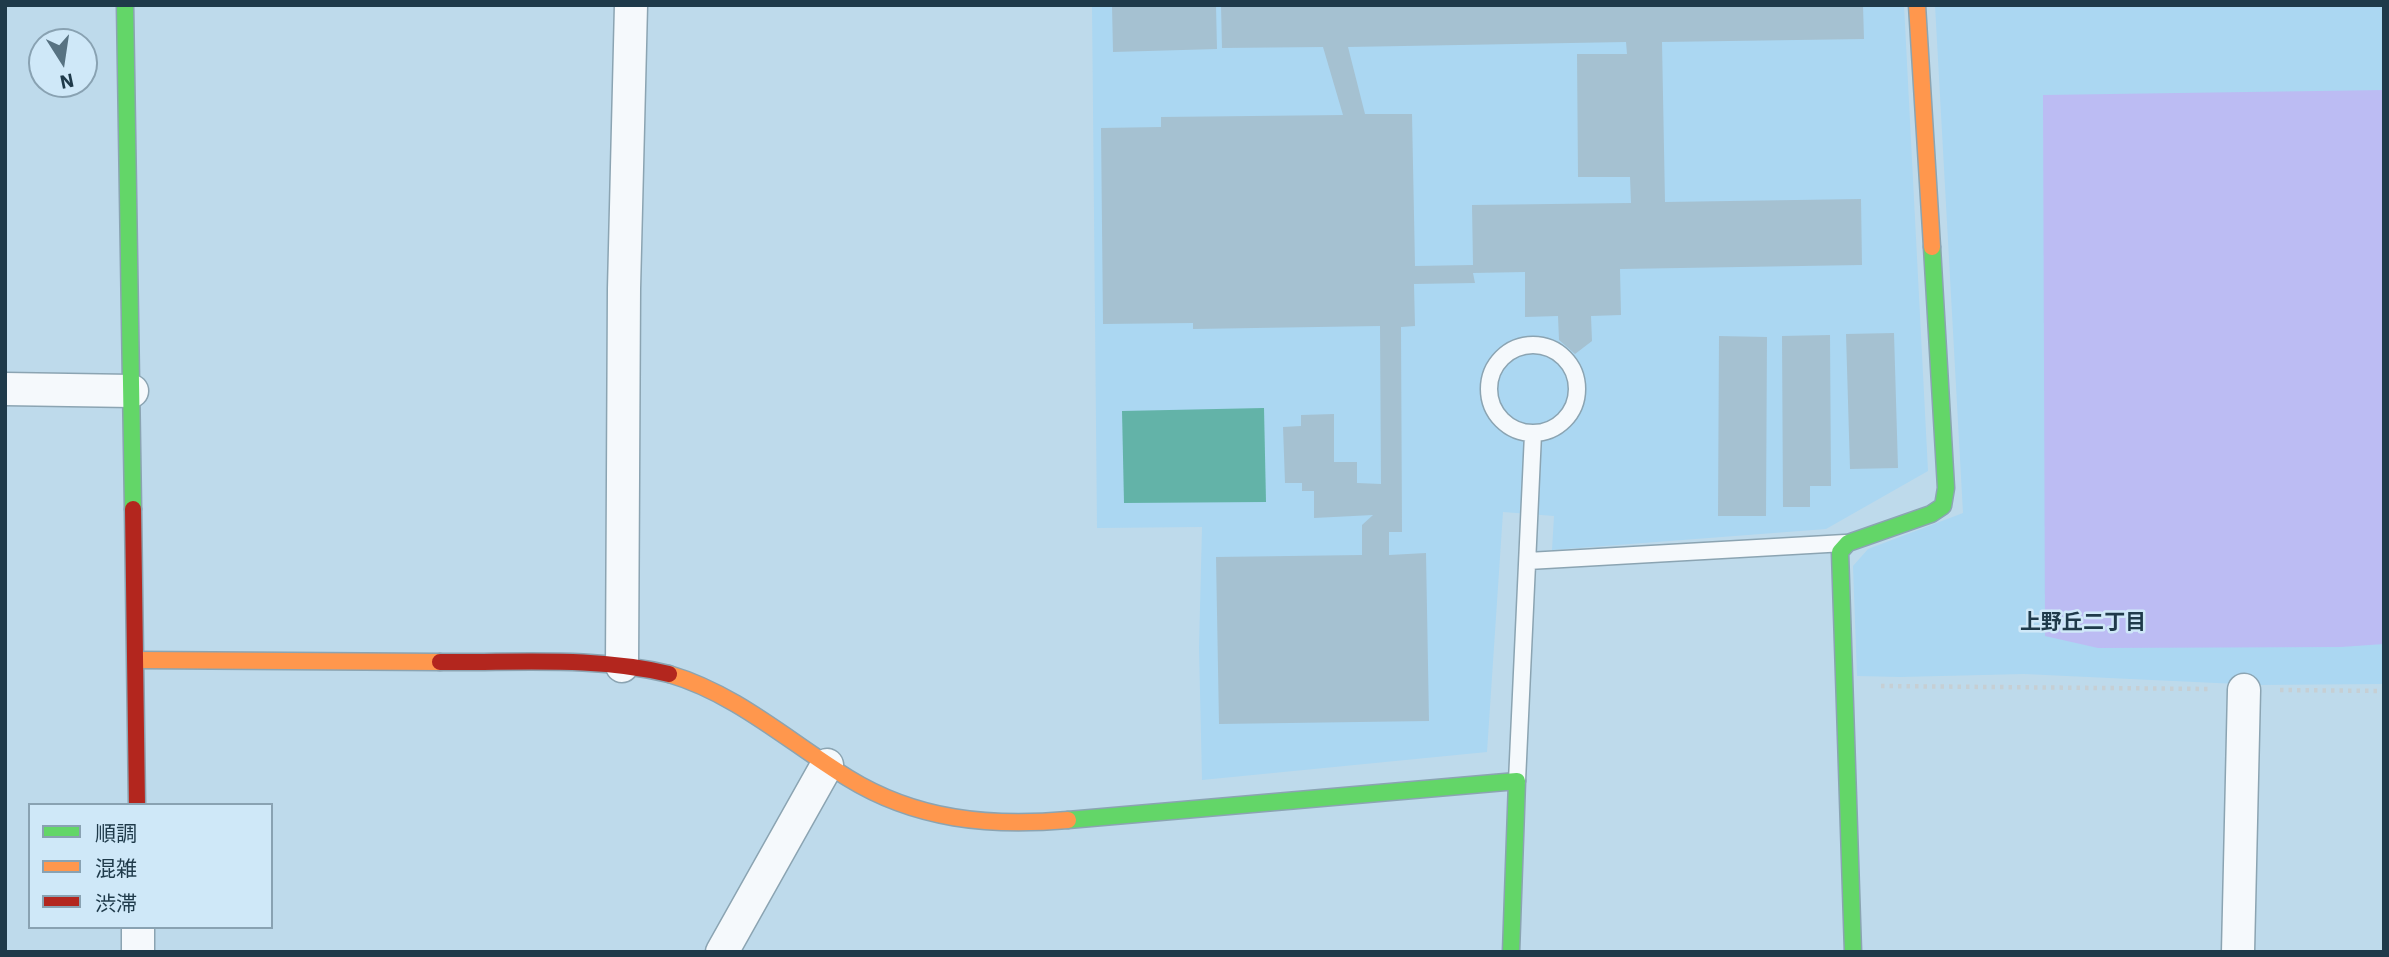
<!DOCTYPE html>
<html>
<head>
<meta charset="utf-8">
<style>
	body { margin:0 }
	#map { position:relative; width:2389px; height:957px; overflow:hidden; background:#bedaeb; font-family:"IBM Plex Sans","Noto Sans JP",sans-serif }
	canvas { display:block }
	.frame { position:absolute; inset:0; border:7px solid #1f3a4a; pointer-events:none }
	.legend { position:absolute; left:28px; top:803px; width:245px; height:126px; box-sizing:border-box; background:#cfe8f8; border:2px solid #89a2b2; margin:0; padding:9px 12px; list-style:none; font-size:21px; color:#1f3a4a }
	.legend li { display:flex; align-items:center; gap:14px; height:35px }
	.legend b { width:35px; border:2px solid #89a2b2 }
	.north { position:absolute; left:28px; top:28px; width:70px; height:70px; box-sizing:border-box; background:#cfe8f8; border:2px solid #89a2b2; border-radius:50%; rotate:168deg; font-size:19px; font-weight:700; line-height:28px; text-align:center; color:#1f3a4a }
	.north::after { content:''; display:block; margin:auto; width:24px; height:32px; background:#577282; clip-path:polygon(50% 0,100% 100%,50% 72%,0 100%) }
</style>
</head>
<body>
<div id="map">
<canvas width="2389" height="957"></canvas>
<div class="frame"></div>
<ul class="legend">
<li><b style="height:9px;background:#63d668"></b>順調</li>
<li><b style="height:9px;background:#ff974d"></b>混雑</li>
<li><b style="height:9px;background:#b3261e"></b>渋滞</li>
</ul>
<div class="north">N</div>
</div>
<script>
const context = document.querySelector('canvas').getContext('2d');
context.lineJoin = 'round';
function fill(path, color) { context.fillStyle = color; context.fill(path, 'evenodd'); }
function trace(path, color, width, dash) { context.strokeStyle = color; context.lineWidth = width; context.lineCap = dash ? 'butt' : 'round'; context.setLineDash(dash || []); context.stroke(path); }
function write(font, color, halo, rows, align = 'center') {
  context.font = font + ' "IBM Plex Sans","Noto Sans JP",sans-serif'; context.lineWidth = 5; context.setLineDash([]); context.textBaseline = 'middle'; context.strokeStyle = halo; context.fillStyle = color; for (const [text, x, y, turn = 0] of rows) {
    context.save(); context.translate(x, y); context.rotate((+turn || 0) * Math.PI / 180); context.textAlign = isNaN(turn) ? turn : align; if (halo) context.strokeText(text, 0, 0); context.fillText(text, 0, 0); context.restore();
  }
}
fill(new Path2D(`
	M 1092,5 L 1904,5 L 1928,471 L 1826,529 L 1552,550 L 1554,516 L 1503,512 L 1487,752 L 1202,780 L 1199,648 L 1202,527 L 1097,528 Z
	M 1935,5 L 2384,5 L 2384,684 L 2259,685 L 2024,674 L 1900,677 L 1857,676 L 1853,566 L 1868,549 L 1963,513 Z`), '#abd7f2');
fill(new Path2D(`
	M 2384,90 L 2384,644 L 2341,647 L 2098,648 L 2045,636 L 2043,95 Z`), '#bcbcf3');
fill(new Path2D(`
	M 1264,408 L 1266,502 L 1124,503 L 1122,411 Z`), '#63b3a8');
fill(new Path2D(`
	M 1112,5 L 1216,5 L 1217,49 L 1113,52 Z
	M 1221,5 L 1863,5 L 1864,39 L 1662,42 L 1665,202 L 1861,199 L 1862,265 L 1620,269 L 1621,315 L 1591,316 L 1592,341 L 1575,354 L 1559,340 L 1558,316 L 1525,317 L 1525,272 L 1473,273 L 1475,283 L 1414,284 L 1415,326 L 1401,327 L 1402,532 L 1389,532 L 1389,555 L 1426,553 L 1429,721 L 1219,724 L 1216,557 L 1362,555 L 1362,525 L 1373,515 L 1314,518 L 1314,491 L 1302,491 L 1302,483 L 1285,483 L 1283,427 L 1301,426 L 1301,415 L 1334,414 L 1334,462 L 1357,462 L 1357,483 L 1381,484 L 1380,326 L 1193,329 L 1193,323 L 1103,324 L 1101,128 L 1161,127 L 1161,117 L 1343,115 L 1323,47 L 1222,48 ZM 1626,42 L 1627,54 L 1577,54 L 1578,177 L 1630,177 L 1631,203 L 1472,205 L 1473,265 L 1415,266 L 1412,114 L 1365,114 L 1348,47 Z
	M 1894,333 L 1898,468 L 1850,469 L 1846,334 Z
	M 1830,335 L 1831,486 L 1810,486 L 1810,507 L 1783,507 L 1782,336 Z
	M 1719,336 L 1767,337 L 1766,516 L 1718,516 Z`), '#a5c1d1');
const lane = new Path2D(`
	M1489 389a44 44 0 1 1 88 0a44 44 0 1 1-88 0Z
	M 1528,561 L 1845,543
	M 1517,781 L 1533,434`);
const street = new Path2D(`
	M 5,389 L 132,391
	M 622,666 L 624,289 L 631,5
	M 138,927 L 138,952
	M 722,952 L 827,765
	M 2238,952 L 2244,690`);
const fast = new Path2D(`
	M 125,5 L 133,509
	M 1068,820 L 1517,781 L 1511,952
	M 1853,952 L 1840,552 L 1848,543 L 1931,514 L 1943,506 L 1946,488 L 1932,247`);
const slow = new Path2D(`
	M 1917,5 L 1932,247
	M 136,660 L 440,662
	M 669,674 C 737,694 789,742 848,778 C 916,820 990,827 1068,820`);
const jam = new Path2D(`
	M 133,509 L 137,805
	M 440,662 C 516,663 595,656 669,674`);
trace(lane, '#8ba4b2', 19);
trace(street, '#8ba4b2', 35);
trace(fast, '#8ba4b2', 19);
trace(slow, '#8ba4b2', 19);
trace(jam, '#8ba4b2', 19);
trace(new Path2D(`
	M 1881,686 L 2211,689
	M 2280,690 L 2384,691`), '#c6cfd4', 4.5, [3.5, 5]);
trace(lane, '#f5f9fc', 16);
trace(street, '#f5f9fc', 32);
trace(fast, '#63d668', 16);
trace(slow, '#ff974d', 16);
trace(jam, '#b3261e', 16);
write('bold 21px', '#1f3a4a', '#cfe8f8', [
	["上野丘二丁目",2083,623]
]);
</script>
</body>
</html>
